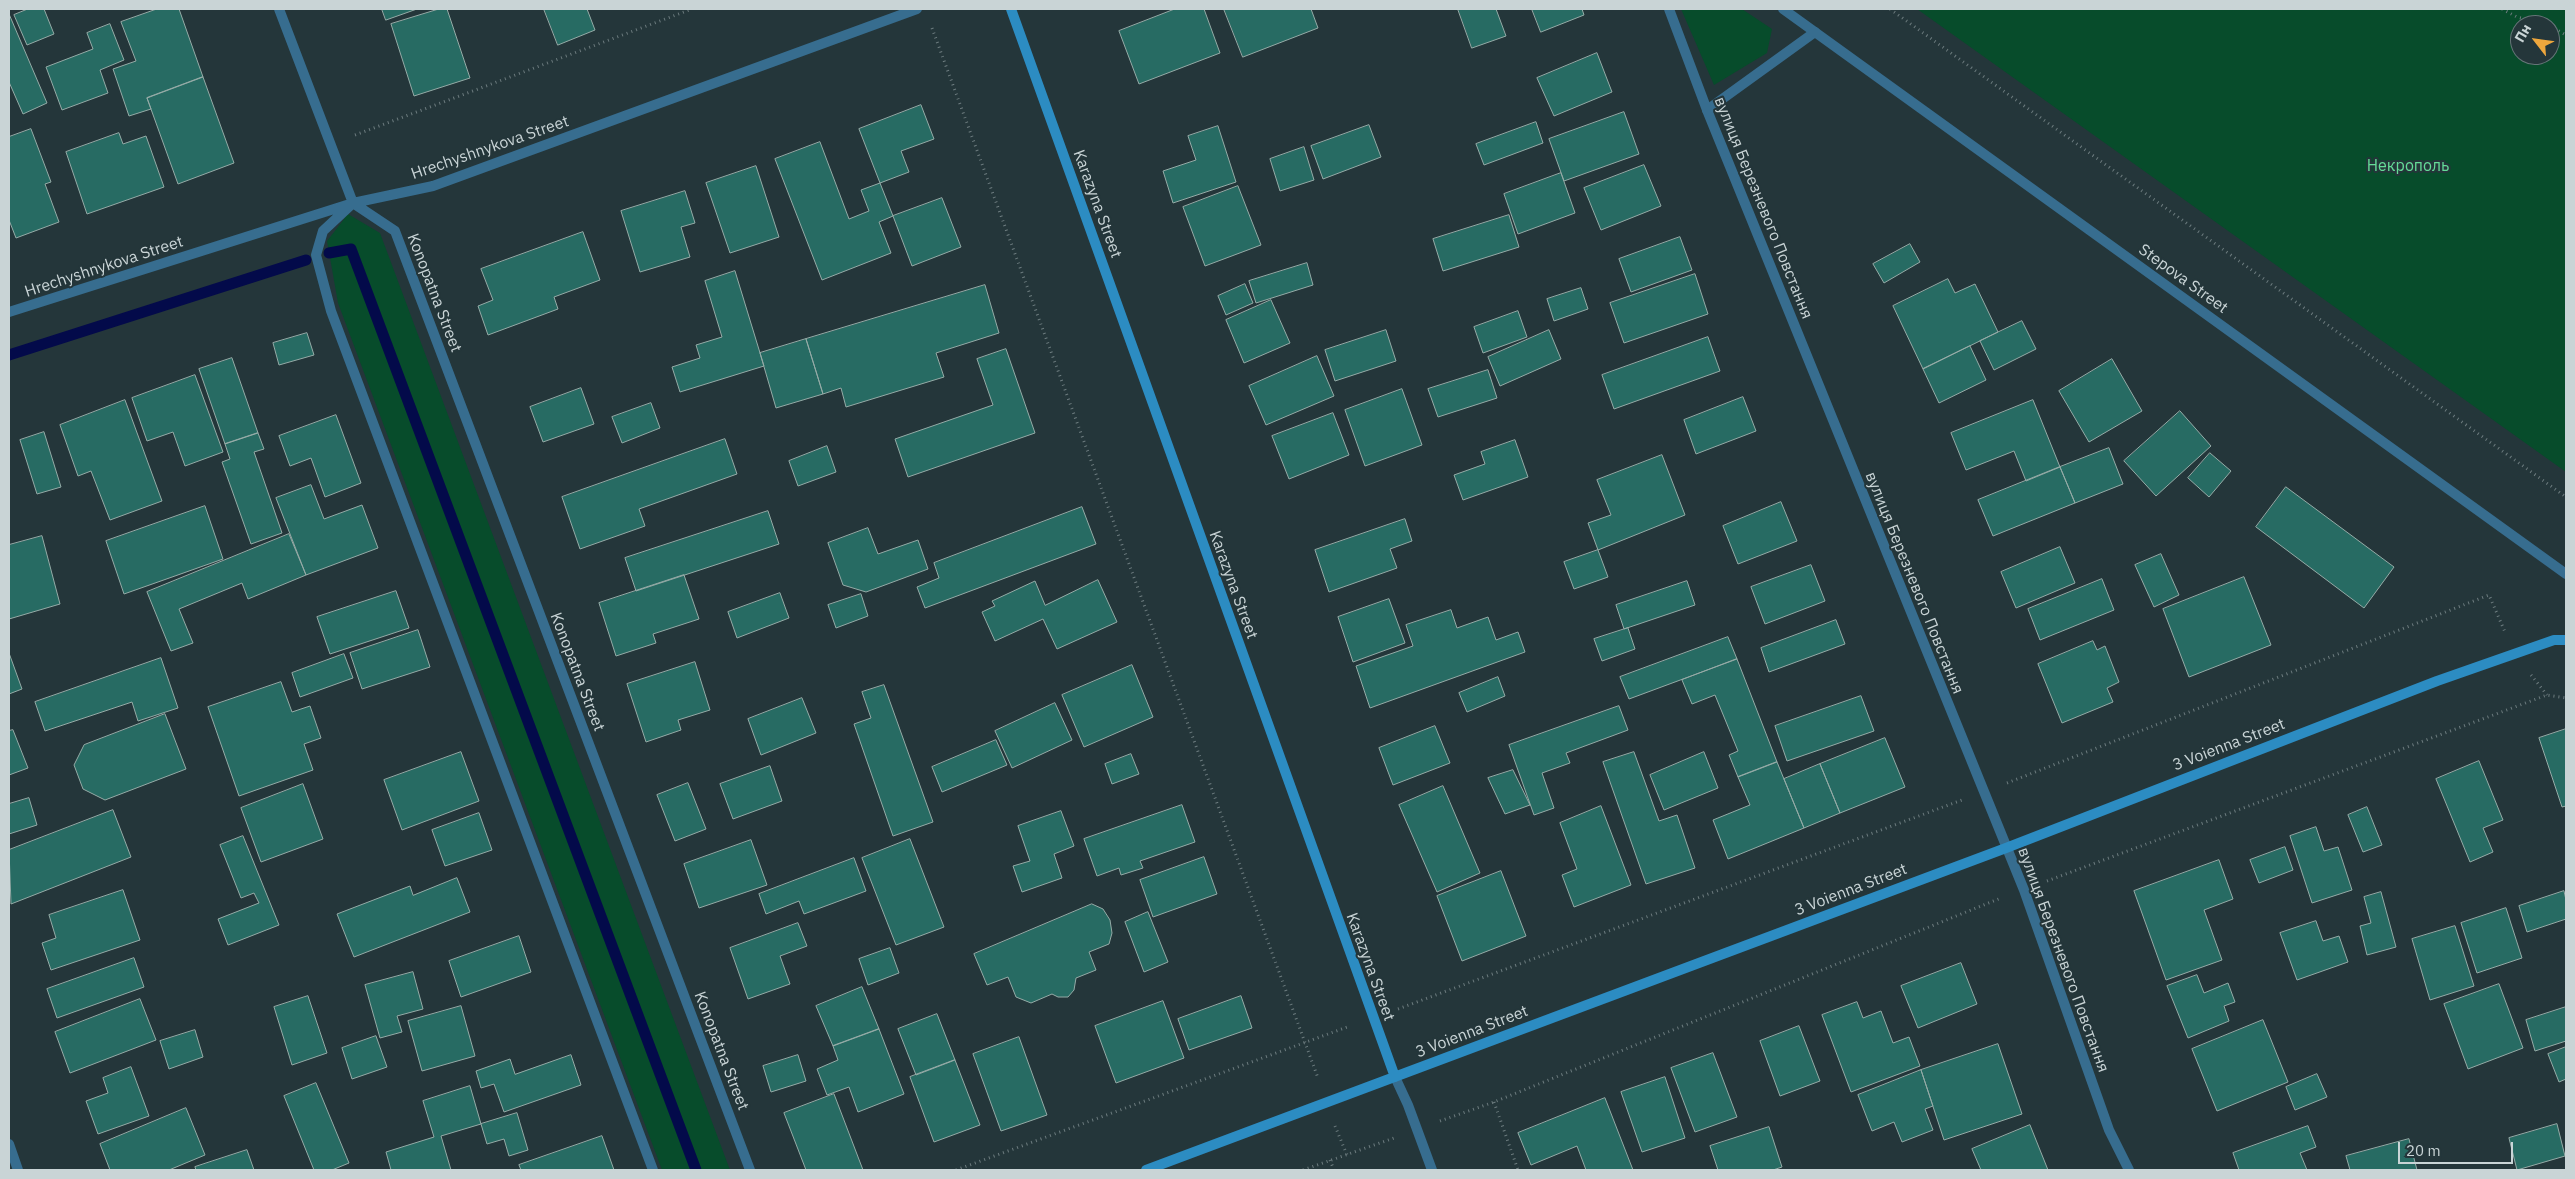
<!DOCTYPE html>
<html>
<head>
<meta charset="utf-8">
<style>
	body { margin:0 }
	#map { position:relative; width:2575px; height:1179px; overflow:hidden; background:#24363a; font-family:"IBM Plex Sans",sans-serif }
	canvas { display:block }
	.frame { position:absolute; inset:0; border:10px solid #c9d4d6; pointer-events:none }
	.north { position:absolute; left:2510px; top:15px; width:50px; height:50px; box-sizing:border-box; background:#24363a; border:1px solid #667578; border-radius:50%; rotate:300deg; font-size:14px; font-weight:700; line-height:20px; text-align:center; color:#c9d4d6 }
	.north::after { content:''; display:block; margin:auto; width:18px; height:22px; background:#eea73d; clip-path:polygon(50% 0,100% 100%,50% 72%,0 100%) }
	.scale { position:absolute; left:2398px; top:1142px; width:115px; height:22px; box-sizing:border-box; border:2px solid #c9d4d6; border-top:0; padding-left:6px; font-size:15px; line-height:18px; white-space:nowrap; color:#c9d4d6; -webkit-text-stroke:4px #24363a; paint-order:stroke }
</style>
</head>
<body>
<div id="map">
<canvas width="2575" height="1179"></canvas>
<div class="frame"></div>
<div class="north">Пн</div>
<div class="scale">20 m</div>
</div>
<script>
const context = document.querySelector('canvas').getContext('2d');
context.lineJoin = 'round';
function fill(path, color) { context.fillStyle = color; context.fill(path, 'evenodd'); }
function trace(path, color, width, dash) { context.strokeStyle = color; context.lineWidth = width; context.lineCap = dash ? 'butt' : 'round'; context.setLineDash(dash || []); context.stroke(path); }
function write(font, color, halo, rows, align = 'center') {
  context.font = font + ' "IBM Plex Sans",sans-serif'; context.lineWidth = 4; context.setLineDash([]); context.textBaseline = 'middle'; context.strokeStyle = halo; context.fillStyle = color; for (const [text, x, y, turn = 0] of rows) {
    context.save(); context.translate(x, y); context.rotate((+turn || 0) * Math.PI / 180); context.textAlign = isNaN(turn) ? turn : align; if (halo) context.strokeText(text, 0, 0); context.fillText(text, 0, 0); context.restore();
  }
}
fill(new Path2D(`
	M 1681,9 L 1742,9 L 1772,29 L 1767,53 L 1714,85 Z
	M 1917,9 L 2566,9 L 2566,472 ZM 2520,25 L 2550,25 L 2550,55 L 2520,55 Z
	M 348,214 L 380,233 L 730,1170 L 662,1170 L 338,303 L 327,241 Z`), '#074c2b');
trace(new Path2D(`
	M 329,253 L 351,249 L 696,1170
	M 9,355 L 306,260`), '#030a4a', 11);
const building = new Path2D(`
	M 28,9 L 44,9 L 54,34 L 27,45 L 14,15 Z
	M 157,9 L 179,9 L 203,77 L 147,98 L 151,109 L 129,116 L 113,69 L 136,61 L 121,22 Z
	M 382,9 L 417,9 L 386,20 Z
	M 439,9 L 447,9 L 470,78 L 414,96 L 391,24 Z
	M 544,9 L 587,9 L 595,30 L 558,45 Z
	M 1175,9 L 1204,9 L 1220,53 L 1139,84 L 1119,31 Z
	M 1224,9 L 1311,9 L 1318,28 L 1243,57 Z
	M 1458,9 L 1496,9 L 1506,36 L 1472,48 Z
	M 1532,9 L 1582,9 L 1584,15 L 1541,32 Z
	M 9,14 L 47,103 L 23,114 L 9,82 Z
	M 110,24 L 124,60 L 100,70 L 108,93 L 62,110 L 46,67 L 93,49 L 87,33 Z
	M 1597,53 L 1612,92 L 1554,116 L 1537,78 Z
	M 203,77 L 234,163 L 178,184 L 147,98 Z
	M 921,105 L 934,139 L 901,151 L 909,172 L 880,183 L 859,129 Z
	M 1624,112 L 1639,154 L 1564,181 L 1549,139 Z
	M 1536,122 L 1543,143 L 1484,165 L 1476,144 Z
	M 1369,125 L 1381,157 L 1323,179 L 1311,146 Z
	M 1218,126 L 1236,182 L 1173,203 L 1163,171 L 1196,160 L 1188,136 Z
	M 31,129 L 51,182 L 45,184 L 59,222 L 16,238 L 9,220 L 9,137 Z
	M 119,133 L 123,144 L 146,136 L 164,187 L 87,214 L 66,152 Z
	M 820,142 L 849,219 L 869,211 L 861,190 L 880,183 L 893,216 L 879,222 L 891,253 L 822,280 L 775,159 Z
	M 1304,147 L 1314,180 L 1280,191 L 1270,159 Z
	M 1644,165 L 1661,206 L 1601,230 L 1584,188 Z
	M 756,166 L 779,237 L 730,253 L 706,183 Z
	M 1561,173 L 1575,213 L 1518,234 L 1504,194 Z
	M 1238,186 L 1261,245 L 1205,266 L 1183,207 Z
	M 685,191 L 695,223 L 681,227 L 690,257 L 640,272 L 621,211 Z
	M 942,198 L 961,247 L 912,266 L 893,216 Z
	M 1509,215 L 1519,247 L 1443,271 L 1433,239 Z
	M 583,232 L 600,280 L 554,297 L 558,309 L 488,335 L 478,306 L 493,300 L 481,269 Z
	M 1680,237 L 1692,270 L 1631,292 L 1619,259 Z
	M 1910,244 L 1920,262 L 1884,283 L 1873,264 Z
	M 1307,263 L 1313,285 L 1256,303 L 1249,281 Z
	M 735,271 L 764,366 L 680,392 L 672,367 L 700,358 L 696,345 L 722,337 L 705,281 Z
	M 1695,274 L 1708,314 L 1624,343 L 1610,303 Z
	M 1948,279 L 1955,293 L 1975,284 L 1998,332 L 1923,369 L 1893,306 Z
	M 1245,284 L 1253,303 L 1226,315 L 1218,296 Z
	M 985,285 L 999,333 L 936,353 L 944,377 L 846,407 L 841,388 L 823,394 L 806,339 Z
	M 1581,288 L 1588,309 L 1554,321 L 1547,299 Z
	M 1271,300 L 1290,343 L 1244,363 L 1226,320 Z
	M 1518,311 L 1527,337 L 1483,353 L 1474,327 Z
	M 2022,321 L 2036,349 L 1994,370 L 1980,341 Z
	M 1386,330 L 1396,361 L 1335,381 L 1325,350 Z
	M 1549,330 L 1561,359 L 1500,386 L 1488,357 Z
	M 307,333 L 314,355 L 279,365 L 273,343 Z
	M 1708,337 L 1720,371 L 1614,409 L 1602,375 Z
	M 806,339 L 823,394 L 776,408 L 760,353 Z
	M 1970,346 L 1986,380 L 1939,403 L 1923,369 Z
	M 1006,349 L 1035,433 L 908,477 L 895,439 L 993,405 L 977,359 Z
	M 1317,356 L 1334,396 L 1266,425 L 1249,386 Z
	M 232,358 L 258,433 L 225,444 L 199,369 Z
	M 2112,359 L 2142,411 L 2089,442 L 2059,391 Z
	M 1488,370 L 1497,398 L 1438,417 L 1428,389 Z
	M 195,375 L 223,452 L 185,466 L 173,432 L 147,441 L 132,398 Z
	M 581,388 L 594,424 L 543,442 L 530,407 Z
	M 1402,389 L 1422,445 L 1365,466 L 1345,410 Z
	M 1743,397 L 1756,431 L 1696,454 L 1684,420 Z
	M 125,400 L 162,501 L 110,520 L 91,471 L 78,476 L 60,425 Z
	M 2033,400 L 2060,467 L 2026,481 L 2014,451 L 1966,470 L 1951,433 Z
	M 651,403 L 660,428 L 622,443 L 612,417 Z
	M 2180,411 L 2211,446 L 2156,496 L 2124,461 Z
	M 1333,413 L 1349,455 L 1289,479 L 1272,436 Z
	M 336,415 L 361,483 L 325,497 L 311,458 L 290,466 L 279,436 Z
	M 44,432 L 61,487 L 37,494 L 20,440 Z
	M 258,433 L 264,449 L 254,452 L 282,533 L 251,544 L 222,462 L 230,459 L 225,444 Z
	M 725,439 L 737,474 L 639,509 L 645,526 L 580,549 L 562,497 Z
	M 1515,440 L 1528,477 L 1463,500 L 1454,475 L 1485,464 L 1481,452 Z
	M 827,446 L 836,472 L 798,486 L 789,461 Z
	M 2109,448 L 2123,484 L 2075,503 L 2060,467 Z
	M 2210,453 L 2231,471 L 2209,497 L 2188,478 Z
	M 1662,455 L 1685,515 L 1598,550 L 1588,523 L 1611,515 L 1597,480 Z
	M 2060,467 L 2075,503 L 1993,536 L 1978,500 Z
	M 311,485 L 324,519 L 362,505 L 378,548 L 306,575 L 276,498 Z
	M 2286,487 L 2394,567 L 2364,608 L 2256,527 Z
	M 1781,502 L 1797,541 L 1738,564 L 1723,526 Z
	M 205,506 L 223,559 L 124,594 L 106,541 Z
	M 1082,507 L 1096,544 L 925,608 L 917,587 L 939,578 L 934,563 Z
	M 768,511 L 779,544 L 636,591 L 625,558 Z
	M 1405,519 L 1412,541 L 1390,549 L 1397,568 L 1329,592 L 1315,550 Z
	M 868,528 L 878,554 L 918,540 L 928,569 L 866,592 L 843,585 L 828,543 Z
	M 289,534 L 306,575 L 248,599 L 242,583 L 179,609 L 193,643 L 171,651 L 147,592 Z
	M 42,536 L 60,604 L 9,619 L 9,545 Z
	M 2060,547 L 2075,583 L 2016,608 L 2001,572 Z
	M 1598,550 L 1608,577 L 1574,589 L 1564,562 Z
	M 2161,554 L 2179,595 L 2154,607 L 2135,565 Z
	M 1811,565 L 1825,601 L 1765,624 L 1751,587 Z
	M 684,575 L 699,619 L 653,634 L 656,643 L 616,656 L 599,603 Z
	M 2244,577 L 2271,645 L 2189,677 L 2163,609 Z
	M 2102,579 L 2114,610 L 2040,640 L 2028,609 Z
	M 1098,580 L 1117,622 L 1057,649 L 1043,619 L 995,641 L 982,612 L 995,606 L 992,601 L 1035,581 L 1045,605 Z
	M 1687,581 L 1695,605 L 1624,629 L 1616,605 Z
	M 396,591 L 409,628 L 330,654 L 317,617 Z
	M 780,593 L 789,618 L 737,638 L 728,612 Z
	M 861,594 L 868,616 L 836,628 L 828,605 Z
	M 1389,599 L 1405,643 L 1353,662 L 1338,617 Z
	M 1451,610 L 1457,628 L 1488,617 L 1496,640 L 1518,632 L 1525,652 L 1370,708 L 1356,666 L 1413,646 L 1406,625 Z
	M 1836,620 L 1845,644 L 1769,672 L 1761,648 Z
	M 1628,628 L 1635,649 L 1602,661 L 1594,639 Z
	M 418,630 L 430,667 L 362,689 L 350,653 Z
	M 1728,637 L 1737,659 L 1629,699 L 1620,677 Z
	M 2093,641 L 2097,650 L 2105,646 L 2119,682 L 2107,688 L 2113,702 L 2062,723 L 2038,664 Z
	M 9,653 L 22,689 L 9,694 Z
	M 344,654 L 353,678 L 300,697 L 292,673 Z
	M 161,658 L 178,708 L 138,721 L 132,702 L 45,731 L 35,702 Z
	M 1737,659 L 1777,762 L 1738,777 L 1729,755 L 1738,751 L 1715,695 L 1692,704 L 1682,680 Z
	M 695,662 L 710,710 L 678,720 L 681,730 L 646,742 L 627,684 Z
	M 1132,665 L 1153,717 L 1084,747 L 1062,695 Z
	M 1498,677 L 1505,696 L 1467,712 L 1459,693 Z
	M 281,682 L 292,712 L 310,706 L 321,738 L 304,744 L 313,770 L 239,796 L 208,707 Z
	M 884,685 L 933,822 L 893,836 L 854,724 L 871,718 L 862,692 Z
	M 1861,696 L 1874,731 L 1787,761 L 1775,726 Z
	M 802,698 L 816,733 L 761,755 L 748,719 Z
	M 1055,703 L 1072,740 L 1012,768 L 995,731 Z
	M 1619,706 L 1628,730 L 1566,753 L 1570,763 L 1542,773 L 1554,808 L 1534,815 L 1509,745 Z
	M 165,714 L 186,769 L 105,800 L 83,789 L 74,765 L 84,745 Z
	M 1435,726 L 1450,763 L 1393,785 L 1379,748 Z
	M 2566,729 L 2566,806 L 2562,807 L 2539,738 Z
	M 13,730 L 28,768 L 9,775 L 9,731 Z
	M 1885,738 L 1905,787 L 1840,813 L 1820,764 Z
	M 996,740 L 1007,765 L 942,792 L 932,767 Z
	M 461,752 L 479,801 L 402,830 L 384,780 Z
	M 1634,752 L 1659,821 L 1677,815 L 1695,868 L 1646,884 L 1603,762 Z
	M 1704,752 L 1718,788 L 1664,810 L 1650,775 Z
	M 1131,754 L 1139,774 L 1112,784 L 1105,764 Z
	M 2479,761 L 2503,820 L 2483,828 L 2493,852 L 2470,862 L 2436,779 Z
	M 1777,762 L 1804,828 L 1728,859 L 1713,820 L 1750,805 L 1738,777 Z
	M 1820,764 L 1840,813 L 1804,828 L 1784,779 Z
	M 770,766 L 782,801 L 733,819 L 720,784 Z
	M 1513,770 L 1530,805 L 1505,814 L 1488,778 Z
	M 688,783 L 706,829 L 675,841 L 657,795 Z
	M 303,784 L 323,839 L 261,862 L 241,808 Z
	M 1443,786 L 1480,873 L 1437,892 L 1399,805 Z
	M 29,798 L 37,825 L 9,834 L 9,804 Z
	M 1182,805 L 1195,842 L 1140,861 L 1143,868 L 1121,875 L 1119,868 L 1097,876 L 1084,839 Z
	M 1601,806 L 1631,885 L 1574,907 L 1562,875 L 1577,869 L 1560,823 Z
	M 2367,807 L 2382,845 L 2363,852 L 2348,815 Z
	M 113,810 L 131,857 L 11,904 L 9,850 Z
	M 1061,811 L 1074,846 L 1054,854 L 1062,878 L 1022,892 L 1013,866 L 1030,861 L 1018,826 Z
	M 479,813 L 492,850 L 445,866 L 432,830 Z
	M 2316,827 L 2324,851 L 2338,847 L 2352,890 L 2312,903 L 2290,836 Z
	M 243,836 L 279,925 L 228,945 L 218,919 L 259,903 L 254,893 L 241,898 L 220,845 Z
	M 910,839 L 944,927 L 896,945 L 862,858 Z
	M 751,840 L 767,885 L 699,908 L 684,864 Z
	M 2285,847 L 2293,870 L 2259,883 L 2250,860 Z
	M 1204,857 L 1217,894 L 1153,917 L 1140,880 Z
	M 854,858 L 866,891 L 804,914 L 799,901 L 766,914 L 759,894 Z
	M 2219,860 L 2233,899 L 2204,910 L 2222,960 L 2166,980 L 2134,891 Z
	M 1501,871 L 1526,936 L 1462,961 L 1437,896 Z
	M 457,878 L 470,912 L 354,957 L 337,914 L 410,886 L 413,895 Z
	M 123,890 L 140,940 L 51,970 L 42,943 L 56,938 L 49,915 Z
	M 2564,891 L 2566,900 L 2566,919 L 2527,932 L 2519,906 Z
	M 2381,892 L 2396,947 L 2367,955 L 2360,926 L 2371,923 L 2364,897 Z
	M 1092,904 L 1103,909 L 1110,920 L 1112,933 L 1109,944 L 1089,952 L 1096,970 L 1076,978 L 1074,990 L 1068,997 L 1058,997 L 1052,994 L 1031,1003 L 1016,997 L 1008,977 L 987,985 L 974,954 Z
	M 2506,908 L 2522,958 L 2477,973 L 2461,923 Z
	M 1148,912 L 1168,962 L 1144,972 L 1125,922 Z
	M 2316,921 L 2323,941 L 2339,936 L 2348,962 L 2297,980 L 2280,933 Z
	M 798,923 L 807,946 L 780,956 L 790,984 L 748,999 L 730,948 Z
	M 2455,926 L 2474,986 L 2430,1000 L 2412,939 Z
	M 519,936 L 531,972 L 461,997 L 449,961 Z
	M 890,948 L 899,973 L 868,985 L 859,959 Z
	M 134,958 L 144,987 L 57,1018 L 47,989 Z
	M 1961,963 L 1977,1004 L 1918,1028 L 1901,986 Z
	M 413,972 L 423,1009 L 397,1016 L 402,1032 L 380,1038 L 365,985 Z
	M 2197,975 L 2204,993 L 2228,983 L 2235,1002 L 2224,1006 L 2229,1021 L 2188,1038 L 2167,986 Z
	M 2499,984 L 2523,1048 L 2468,1069 L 2444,1004 Z
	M 862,987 L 879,1029 L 833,1046 L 816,1006 Z
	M 308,996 L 327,1053 L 292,1065 L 274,1007 Z
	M 1241,996 L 1252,1028 L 1189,1050 L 1178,1019 Z
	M 140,999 L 156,1040 L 70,1073 L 55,1032 Z
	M 1163,1001 L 1184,1058 L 1116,1083 L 1095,1026 Z
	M 1857,1002 L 1863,1018 L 1881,1011 L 1893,1043 L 1909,1037 L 1920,1066 L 1851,1092 L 1822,1015 Z
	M 461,1006 L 475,1056 L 422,1071 L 408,1021 Z
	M 2566,1007 L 2566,1041 L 2535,1051 L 2526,1020 Z
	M 937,1014 L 955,1060 L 916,1075 L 898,1029 Z
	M 2263,1020 L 2288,1082 L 2217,1111 L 2192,1049 Z
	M 1799,1026 L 1820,1081 L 1780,1096 L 1760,1041 Z
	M 879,1029 L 904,1094 L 858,1112 L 849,1087 L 827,1095 L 817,1069 L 838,1060 L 833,1046 Z
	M 195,1030 L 203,1057 L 169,1069 L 160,1041 Z
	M 376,1036 L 387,1067 L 352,1079 L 342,1048 Z
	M 1019,1037 L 1047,1115 L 1001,1131 L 973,1054 Z
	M 1998,1044 L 2022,1114 L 1944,1140 L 1921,1070 Z
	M 2566,1047 L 2566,1079 L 2559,1082 L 2548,1054 Z
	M 1713,1053 L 1737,1117 L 1695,1132 L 1671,1068 Z
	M 571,1055 L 581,1085 L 504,1112 L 494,1084 L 481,1088 L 476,1071 L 510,1059 L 515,1074 Z
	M 798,1055 L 806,1081 L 771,1092 L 763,1066 Z
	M 955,1060 L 980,1125 L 934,1142 L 910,1077 Z
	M 131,1067 L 149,1116 L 98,1134 L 86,1101 L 108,1093 L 103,1078 Z
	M 1921,1070 L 1933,1106 L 1925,1109 L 1933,1130 L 1902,1142 L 1894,1122 L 1872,1131 L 1858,1095 Z
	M 2317,1074 L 2327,1097 L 2295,1110 L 2286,1087 Z
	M 1665,1077 L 1685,1138 L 1642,1152 L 1621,1092 Z
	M 316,1083 L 349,1163 L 332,1170 L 314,1170 L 284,1096 Z
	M 470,1086 L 481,1124 L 441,1136 L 451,1170 L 391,1170 L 386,1152 L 434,1137 L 423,1101 Z
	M 834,1094 L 863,1170 L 806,1170 L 784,1113 Z
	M 1605,1098 L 1633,1170 L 1586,1170 L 1577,1146 L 1531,1165 L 1518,1133 Z
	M 186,1108 L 205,1155 L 169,1170 L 110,1170 L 100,1144 Z
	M 517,1113 L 528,1150 L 509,1156 L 504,1139 L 487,1144 L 481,1124 Z
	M 2557,1124 L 2565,1156 L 2517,1170 L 2509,1138 Z
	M 2030,1125 L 2048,1170 L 1981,1170 L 1972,1149 Z
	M 2308,1126 L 2316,1147 L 2300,1153 L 2307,1170 L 2239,1170 L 2233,1153 Z
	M 1769,1127 L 1782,1167 L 1773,1170 L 1718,1170 L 1710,1146 Z
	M 602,1136 L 614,1170 L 521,1170 L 519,1165 Z
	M 2409,1139 L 2417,1170 L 2350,1170 L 2346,1156 Z
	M 247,1150 L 254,1170 L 196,1170 L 195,1167 Z`);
fill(building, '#276b63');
trace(building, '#95aba7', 1);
trace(new Path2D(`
	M 1890,9 L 2566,497
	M 2502,9 L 2517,17 L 2548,25
	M 2550,26 L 2566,35
	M 932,28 L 1318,1078
	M 355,135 L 692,9
	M 2531,675 L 2547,695
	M 2007,783 L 2489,595 L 2505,632
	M 2047,881 L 2547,695 L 2566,698
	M 1398,1009 L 1962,800
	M 1494,1102 L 1518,1170
	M 1440,1121 L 1494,1102 L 2001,898
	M 1335,1126 L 1347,1155
	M 1330,1160 L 1334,1170
	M 956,1170 L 1350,1026
	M 1303,1170 L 1394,1138`), '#6d7c7f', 3, [1, 4]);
trace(new Path2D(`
	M 1707,110 L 1815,32`), '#376d8f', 10);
trace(new Path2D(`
	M 279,9 L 353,203 L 395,231 L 750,1170
	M 1669,9 L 1707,110 L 2024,890 L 2109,1130 L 2129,1170
	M 1783,9 L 2566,574
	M 353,203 L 323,231 L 316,255 L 331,311 L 653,1170
	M 9,312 L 353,203 L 433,186 L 917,9
	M 1395,1077 L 1408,1105 L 1432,1170
	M 9,1144 L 18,1170`), '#376d8f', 10);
trace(new Path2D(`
	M 1011,9 L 1395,1077
	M 1146,1170 L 2006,848 L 2437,681 L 2554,640 L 2566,640`), '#2c8cc2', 10);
write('16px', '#c9d4d6', '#24363a', [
	["Hrechyshnykova Street",490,148,-19],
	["Karazyna Street",1097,204,70],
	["вулиця Березневого Повстання",1763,208,68],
	["Hrechyshnykova Street",104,267,-18],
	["Stepova Street",2183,279,36],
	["Konopatna Street",434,293,69],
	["вулиця Березневого Повстання",1914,583,68],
	["Karazyna Street",1233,585,70],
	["Konopatna Street",577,672,69],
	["3 Voienna Street",2229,745,-21],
	["3 Voienna Street",1851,890,-21],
	["вулиця Березневого Повстання",2063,960,70],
	["Karazyna Street",1370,967,70],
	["3 Voienna Street",1472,1032,-21],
	["Konopatna Street",721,1051,69]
]);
write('16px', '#65dc98', '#24363a', [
	["Некрополь",2408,166]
]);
</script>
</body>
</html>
